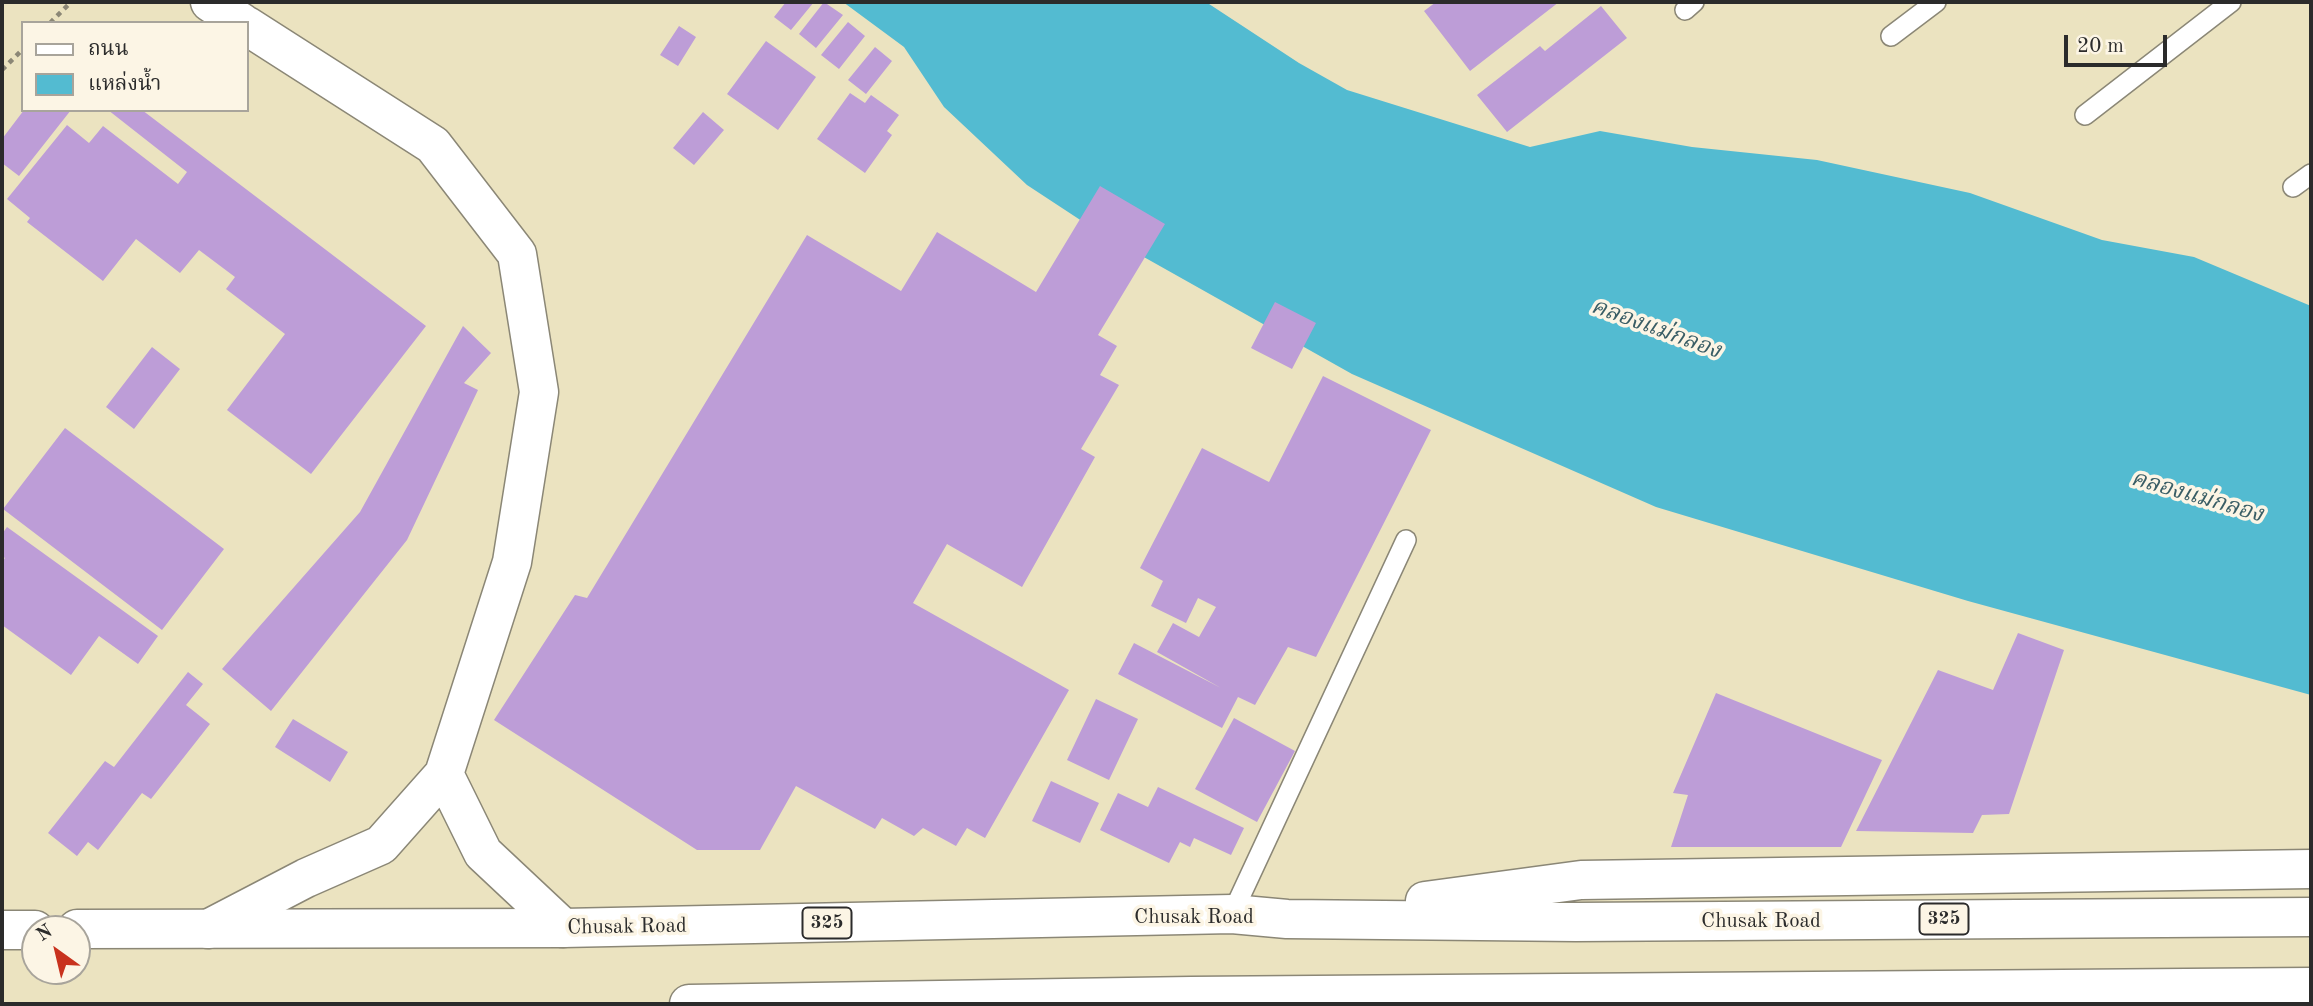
<!DOCTYPE html>
<html>
<head>
<meta charset="utf-8">
<style>
	body { margin:0 }
	#map { position:relative; width:2313px; height:1006px; overflow:hidden; background:#ebe3c0; font-family:"Old Standard TT","Noto Serif Thai",serif }
	canvas { display:block }
	.frame { position:absolute; inset:0; border:4px solid #2b2b2b; pointer-events:none }
	.legend { position:absolute; left:21px; top:21px; width:228px; height:91px; box-sizing:border-box; background:#fcf5e5; border:2px solid #a8a49b; margin:0; padding:9px 12px; list-style:none; font-size:21px; color:#2b2b2b }
	.legend li { display:flex; align-items:center; gap:14px; height:35px }
	.legend b { width:35px; border:2px solid #a8a49b }
	.north { position:absolute; left:21px; top:915px; width:70px; height:70px; box-sizing:border-box; background:#fcf5e5; border:2px solid #a8a49b; border-radius:50%; rotate:326deg; font-size:19px; font-weight:700; line-height:28px; text-align:center; color:#2b2b2b }
	.north::after { content:''; display:block; margin:auto; width:24px; height:32px; background:#c8321e; clip-path:polygon(50% 0,100% 100%,50% 72%,0 100%) }
	.scale { position:absolute; left:2064px; top:35px; width:103px; height:32px; box-sizing:border-box; border:4px solid #2b2b2b; border-top:0; padding-left:9px; font-size:21px; line-height:24px; white-space:nowrap; color:#2b2b2b; -webkit-text-stroke:5px #fcf5e5; paint-order:stroke }
</style>
</head>
<body>
<div id="map">
<canvas width="2313" height="1006"></canvas>
<div class="frame"></div>
<ul class="legend">
<li><b style="height:9px;background:#fff"></b>ถนน</li>
<li><b style="height:19px;background:#53bbd1"></b>แหล่งน้ำ</li>
</ul>
<div class="north">N</div>
<div class="scale">20 m</div>
</div>
<script>
const context = document.querySelector('canvas').getContext('2d');
context.lineJoin = 'round';
function fill(path, color) { context.fillStyle = color; context.fill(path, 'evenodd'); }
function trace(path, color, width, dash) { context.strokeStyle = color; context.lineWidth = width; context.lineCap = dash ? 'butt' : 'round'; context.setLineDash(dash || []); context.stroke(path); }
function write(font, color, halo, rows, align = 'center') {
  context.font = font + ' "Old Standard TT","Noto Serif Thai",serif'; context.lineWidth = 7; context.setLineDash([]); context.textBaseline = 'middle'; context.strokeStyle = halo; context.fillStyle = color; for (const [text, x, y, turn = 0] of rows) {
    context.save(); context.translate(x, y); context.rotate((+turn || 0) * Math.PI / 180); context.textAlign = isNaN(turn) ? turn : align; if (halo) context.strokeText(text, 0, 0); context.fillText(text, 0, 0); context.restore();
  }
}
fill(new Path2D(`
	M 843,2 L 1206,2 L 1299,63 L 1347,90 L 1530,147 L 1600,131 L 1692,147 L 1817,160 L 1970,193 L 2102,240 L 2194,257 L 2311,306 L 2311,695 L 1968,601 L 1656,507 L 1352,374 L 1094,229 L 1027,185 L 944,107 L 904,47 Z`), '#53bbd1');
fill(new Path2D(`
	M 786,2 L 814,2 L 791,30 L 774,17 Z
	M 824,2 L 843,15 L 816,48 L 799,34 Z
	M 1436,2 L 1559,2 L 1470,71 L 1424,11 Z
	M 1601,6 L 1627,38 L 1507,132 L 1477,95 L 1540,46 L 1545,51 Z
	M 848,22 L 865,36 L 839,69 L 821,55 Z
	M 679,26 L 696,37 L 678,66 L 660,55 Z
	M 766,41 L 816,77 L 778,130 L 727,94 Z
	M 875,47 L 892,61 L 866,94 L 848,80 Z
	M 850,93 L 865,103 L 871,95 L 899,115 L 887,131 L 892,135 L 865,173 L 817,139 Z
	M 24,110 L 71,110 L 19,176 L 2,163 L 2,139 Z
	M 108,110 L 142,110 L 426,326 L 311,474 L 227,410 L 285,334 L 226,289 L 235,277 L 199,250 L 180,273 L 136,239 L 103,281 L 27,222 L 30,218 L 7,199 L 67,125 L 89,143 L 103,126 L 178,184 L 187,172 Z
	M 703,112 L 724,130 L 694,165 L 673,148 Z
	M 1100,186 L 1165,224 L 1098,335 L 1117,346 L 1100,375 L 1119,385 L 1081,449 L 1095,457 L 1022,587 L 947,544 L 913,603 L 1069,690 L 985,838 L 967,828 L 956,846 L 923,828 L 914,836 L 882,818 L 875,829 L 796,786 L 760,850 L 697,850 L 494,720 L 575,595 L 587,598 L 807,235 L 901,291 L 937,232 L 1036,292 Z
	M 1275,302 L 1316,323 L 1292,369 L 1251,348 Z
	M 463,326 L 491,353 L 464,383 L 478,390 L 407,540 L 271,711 L 222,669 L 360,512 Z
	M 152,347 L 180,369 L 134,429 L 106,407 Z
	M 1323,376 L 1431,430 L 1316,657 L 1288,647 L 1255,705 L 1238,697 L 1222,728 L 1118,674 L 1134,643 L 1221,688 L 1157,652 L 1173,623 L 1199,637 L 1216,607 L 1198,598 L 1186,623 L 1151,606 L 1163,581 L 1140,568 L 1202,448 L 1269,482 Z
	M 65,428 L 224,549 L 162,630 L 3,509 Z
	M 7,527 L 158,636 L 138,664 L 99,636 L 71,675 L 2,625 L 2,562 L 5,558 L 2,556 L 2,534 Z
	M 2018,633 L 2064,650 L 2009,814 L 1982,815 L 1973,833 L 1856,831 L 1938,670 L 1993,690 Z
	M 188,672 L 203,684 L 186,705 L 210,724 L 151,799 L 142,793 L 98,850 L 88,842 L 77,856 L 48,833 L 105,761 L 114,767 Z
	M 1716,693 L 1882,760 L 1841,847 L 1671,847 L 1688,795 L 1673,793 Z
	M 1096,699 L 1138,719 L 1109,780 L 1067,760 Z
	M 1234,718 L 1295,751 L 1257,822 L 1195,789 Z
	M 293,719 L 348,752 L 330,782 L 275,747 Z
	M 1051,781 L 1099,803 L 1080,843 L 1032,821 Z
	M 1158,787 L 1244,828 L 1231,855 L 1194,838 L 1190,847 L 1180,842 L 1169,863 L 1100,830 L 1118,793 L 1148,807 Z`), '#bd9dd7');
const lane = new Path2D(`
	M 1685,10 L 1694,2
	M 1891,36 L 1936,2
	M 2085,115 L 2231,2
	M 2293,187 L 2311,174
	M 1232,914 L 1406,540`);
const secondary = new Path2D(`
	M 210,2 L 242,23
	M 444,774 L 483,853 L 563,928
	M 208,929 L 306,878 L 381,845 L 444,774 L 512,562 L 539,392 L 517,254 L 433,145 L 247,26`);
const primary = new Path2D(`
	M 1425,901 L 1581,880 L 2311,869
	M 77,929 L 563,928 L 1232,914 L 1287,919 L 1576,922 L 2311,917
	M 2,930 L 35,930
	M 689,1004 L 1191,996 L 2311,987`);
trace(lane, '#8b8776', 22);
trace(secondary, '#8b8776', 41);
trace(primary, '#8b8776', 41);
trace(new Path2D(`
	M 50,23 L 71,2
	M 2,70 L 23,49`), '#8b8776', 4.5, [5, 5]);
trace(lane, '#fff', 19);
trace(secondary, '#fff', 38);
trace(primary, '#fff', 38);
for (const [x, y, w] of [
	[1944,919,49],
	[827,923,49]
]) { const box = new Path2D(); box.roundRect(x - w / 2, y - 15.5, w, 31, 5); context.fillStyle = '#fcf5e5'; context.fill(box); trace(box, '#2b2b2b', 2); }
write('bold 19px', '#2b2b2b', null, [
	["325",1944,919],
	["325",827,923]
]);
write('21px', '#2b2b2b', '#fcf5e5', [
	["Chusak Road",1194,917],
	["Chusak Road",1761,921],
	["Chusak Road",627,927,-1]
]);
write('italic 23px', '#395d65', '#fcf5e5', [
	["คลองแม่กลอง",1656,329,20],
	["คลองแม่กลอง",2197,497,16]
]);
</script>
</body>
</html>
